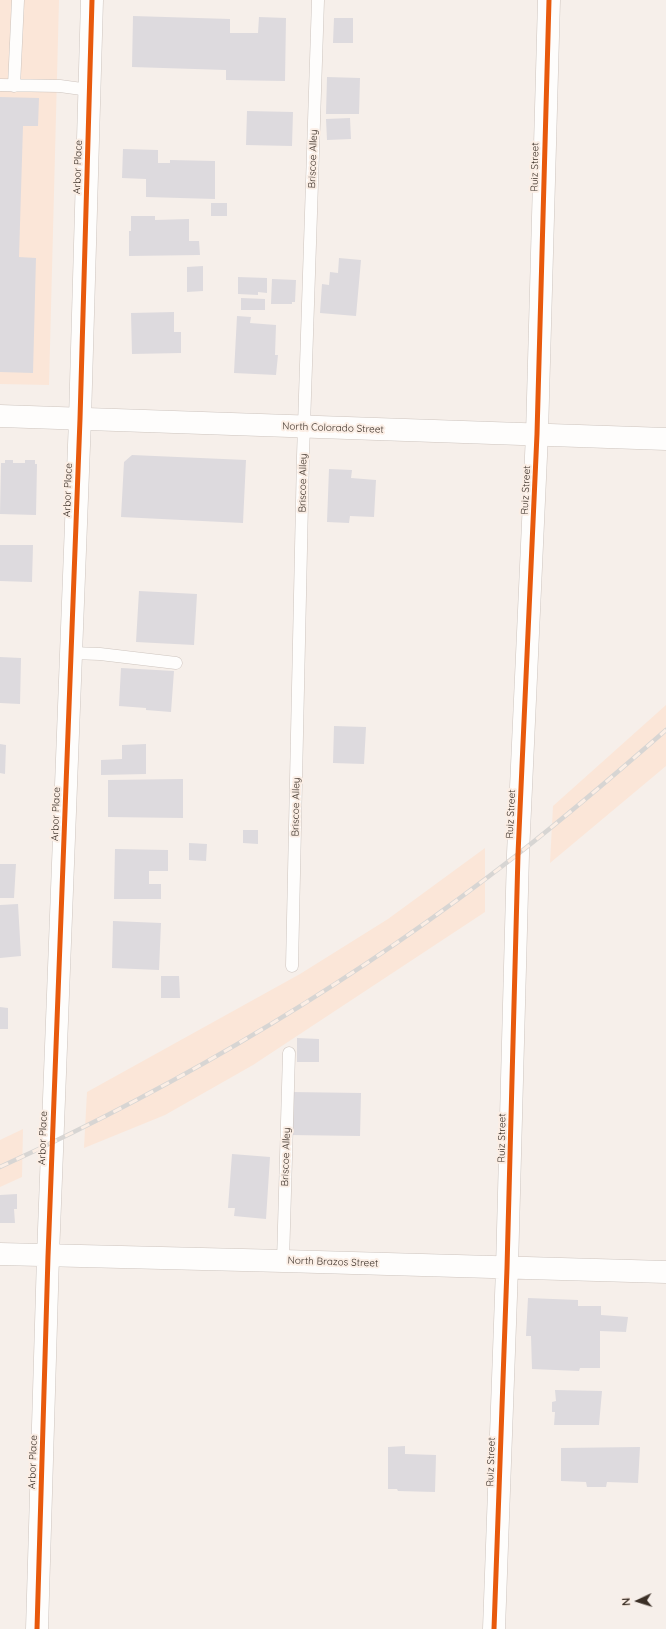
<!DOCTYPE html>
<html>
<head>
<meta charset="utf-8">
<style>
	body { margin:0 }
	#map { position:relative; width:666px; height:1629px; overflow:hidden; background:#f6efea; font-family:Quicksand,sans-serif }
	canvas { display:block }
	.north { position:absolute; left:618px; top:1581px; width:40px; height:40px; -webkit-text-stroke:3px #fbeee5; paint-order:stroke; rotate:266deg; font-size:11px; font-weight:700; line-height:16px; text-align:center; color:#3b2f26 }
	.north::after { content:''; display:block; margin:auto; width:14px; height:18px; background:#3b2f26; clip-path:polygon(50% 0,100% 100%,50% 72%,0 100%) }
</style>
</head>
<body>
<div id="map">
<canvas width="666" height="1629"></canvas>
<div class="north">N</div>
</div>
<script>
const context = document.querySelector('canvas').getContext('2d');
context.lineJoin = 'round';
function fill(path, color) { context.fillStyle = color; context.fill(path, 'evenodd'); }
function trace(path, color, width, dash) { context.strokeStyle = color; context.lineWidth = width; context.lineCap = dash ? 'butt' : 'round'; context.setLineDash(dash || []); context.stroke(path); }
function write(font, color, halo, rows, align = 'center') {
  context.font = font + ' Quicksand,sans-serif'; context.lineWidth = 4; context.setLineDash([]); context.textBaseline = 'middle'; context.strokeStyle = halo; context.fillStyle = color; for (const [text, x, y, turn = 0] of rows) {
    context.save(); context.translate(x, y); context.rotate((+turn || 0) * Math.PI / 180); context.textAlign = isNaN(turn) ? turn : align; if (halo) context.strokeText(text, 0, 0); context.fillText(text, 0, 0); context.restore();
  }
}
fill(new Path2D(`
	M 0,0 L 59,0 L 49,385 L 0,384 Z
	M 666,705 L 666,766 L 550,863 L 553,806 Z
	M 485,848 L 485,912 L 253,1065 L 165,1115 L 84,1148 L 87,1092 L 300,974 L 388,919 Z
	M 23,1129 L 22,1177 L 0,1187 L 0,1140 Z`), '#fbe6d8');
fill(new Path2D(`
	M 133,16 L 230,19 L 230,33 L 258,33 L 259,17 L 286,18 L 285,81 L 226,80 L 226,70 L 132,67 Z
	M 334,18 L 353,18 L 353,43 L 333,43 Z
	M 327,77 L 360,78 L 359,114 L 326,114 Z
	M 0,97 L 39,98 L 38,126 L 23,126 L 19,257 L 36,258 L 33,373 L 0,372 Z
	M 247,111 L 293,112 L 292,146 L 246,145 Z
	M 350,118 L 351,139 L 327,140 L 326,119 Z
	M 123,149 L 158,150 L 158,163 L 170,163 L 170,160 L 215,161 L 215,199 L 146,197 L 146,179 L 122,178 Z
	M 211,203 L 227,203 L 227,216 L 211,216 Z
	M 131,216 L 155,216 L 155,220 L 189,219 L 189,241 L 199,241 L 200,255 L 129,256 L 129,231 L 131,231 Z
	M 339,258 L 361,260 L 356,316 L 320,313 L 322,284 L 329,285 L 330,272 L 338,273 Z
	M 203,266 L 203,291 L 187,292 L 187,267 Z
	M 238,277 L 267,278 L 267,293 L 258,292 L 258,295 L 238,294 Z
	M 272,279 L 296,280 L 295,302 L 292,302 L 292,304 L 271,304 Z
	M 241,298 L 265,299 L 265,310 L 241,310 Z
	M 174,312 L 174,332 L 181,332 L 181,353 L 132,354 L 131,313 Z
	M 237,316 L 251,317 L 250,323 L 276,325 L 275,355 L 278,355 L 276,375 L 234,373 Z
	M 132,455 L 246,460 L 243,523 L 121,517 L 124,462 Z
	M 5,460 L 13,460 L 13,463 L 25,463 L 25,460 L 35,460 L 35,464 L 37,464 L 36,515 L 0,514 L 1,463 L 5,463 Z
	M 329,469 L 352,470 L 351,478 L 376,480 L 374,517 L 350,516 L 349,523 L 327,522 Z
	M 0,545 L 33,545 L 32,582 L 0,581 Z
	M 139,591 L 197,594 L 194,645 L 136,642 Z
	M 0,657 L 21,658 L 20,704 L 0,703 Z
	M 121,668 L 174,671 L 171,712 L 146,710 L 146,708 L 119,706 Z
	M 334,726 L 366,727 L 364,764 L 333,763 Z
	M 0,744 L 6,745 L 5,774 L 0,773 Z
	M 146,744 L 146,774 L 101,775 L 101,760 L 122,759 L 122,745 Z
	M 183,779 L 183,818 L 108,817 L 108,780 Z
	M 243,830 L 258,830 L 258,844 L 243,843 Z
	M 189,843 L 207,844 L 206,861 L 189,860 Z
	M 115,849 L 168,850 L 168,871 L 149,871 L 149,884 L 161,884 L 161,899 L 114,899 Z
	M 0,864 L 16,864 L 14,898 L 0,898 Z
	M 18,904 L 21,956 L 0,958 L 0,905 Z
	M 113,921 L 161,923 L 159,970 L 112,968 Z
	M 161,976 L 179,976 L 180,998 L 161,998 Z
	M 0,1007 L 8,1008 L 8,1029 L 0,1029 Z
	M 297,1038 L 319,1039 L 319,1062 L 297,1062 Z
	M 291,1092 L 361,1093 L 360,1136 L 290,1135 Z
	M 232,1154 L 270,1157 L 266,1219 L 234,1216 L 235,1208 L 228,1208 Z
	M 17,1194 L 17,1209 L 14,1209 L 15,1223 L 0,1223 L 0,1195 Z
	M 528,1298 L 578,1300 L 578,1306 L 601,1306 L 601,1315 L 628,1317 L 626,1332 L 600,1331 L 600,1368 L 580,1368 L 579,1371 L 532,1369 L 531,1336 L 526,1336 Z
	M 555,1390 L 602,1391 L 599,1425 L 554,1425 L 555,1412 L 552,1412 L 552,1402 L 556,1401 Z
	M 405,1446 L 405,1454 L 436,1455 L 435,1492 L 398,1491 L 397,1489 L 388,1489 L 388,1447 Z
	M 640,1447 L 638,1483 L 607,1482 L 606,1487 L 587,1487 L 586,1482 L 561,1481 L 561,1448 Z`), '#dddade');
const lane = new Path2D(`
	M 0,85 L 60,86 L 89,90
	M 14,86 L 18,0
	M 72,653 L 100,654 L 176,663
	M 292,966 L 303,456 L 318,0
	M 283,1261 L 289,1053`);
const street = new Path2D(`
	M 0,1254 L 283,1261 L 666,1272
	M 37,1629 L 48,1256 L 80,419 L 92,0
	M 494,1629 L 507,1268 L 518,854 L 537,434 L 549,0`);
const secondary = new Path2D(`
	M 0,416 L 666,439`);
trace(lane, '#cdc4be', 13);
trace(street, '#cdc4be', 23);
trace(secondary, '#cdc4be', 23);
trace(lane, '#fefdfc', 12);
trace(street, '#fefdfc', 22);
trace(secondary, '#fefdfc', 22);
const rail = new Path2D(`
	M 0,1167 C 184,1083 359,978 518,854 C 569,814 618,772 666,730`);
trace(rail, '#d7d5d3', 4.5);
trace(rail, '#fbeee5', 3, [9]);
trace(new Path2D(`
	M 37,1629 L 48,1256 L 80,419 L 92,0
	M 494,1629 L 507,1268 L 518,854 L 537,434 L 549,0`), '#e8590c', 5);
write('10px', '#3b2f26', '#fbeee5', [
	["Briscoe Alley",313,159,-88],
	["Arbor Place",78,167,-88],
	["Ruiz Street",535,167,-89],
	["North Colorado Street",333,428,2],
	["Briscoe Alley",303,483,-89],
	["Arbor Place",68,490,-88],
	["Ruiz Street",526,490,-87],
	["Briscoe Alley",296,807,-89],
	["Arbor Place",56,814,-88],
	["Ruiz Street",511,814,-87],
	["Arbor Place",43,1138,-88],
	["Ruiz Street",502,1138,-89],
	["Briscoe Alley",286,1157,-88],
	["North Brazos Street",333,1262,2],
	["Arbor Place",33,1462,-88],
	["Ruiz Street",491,1462,-88]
]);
</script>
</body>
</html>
